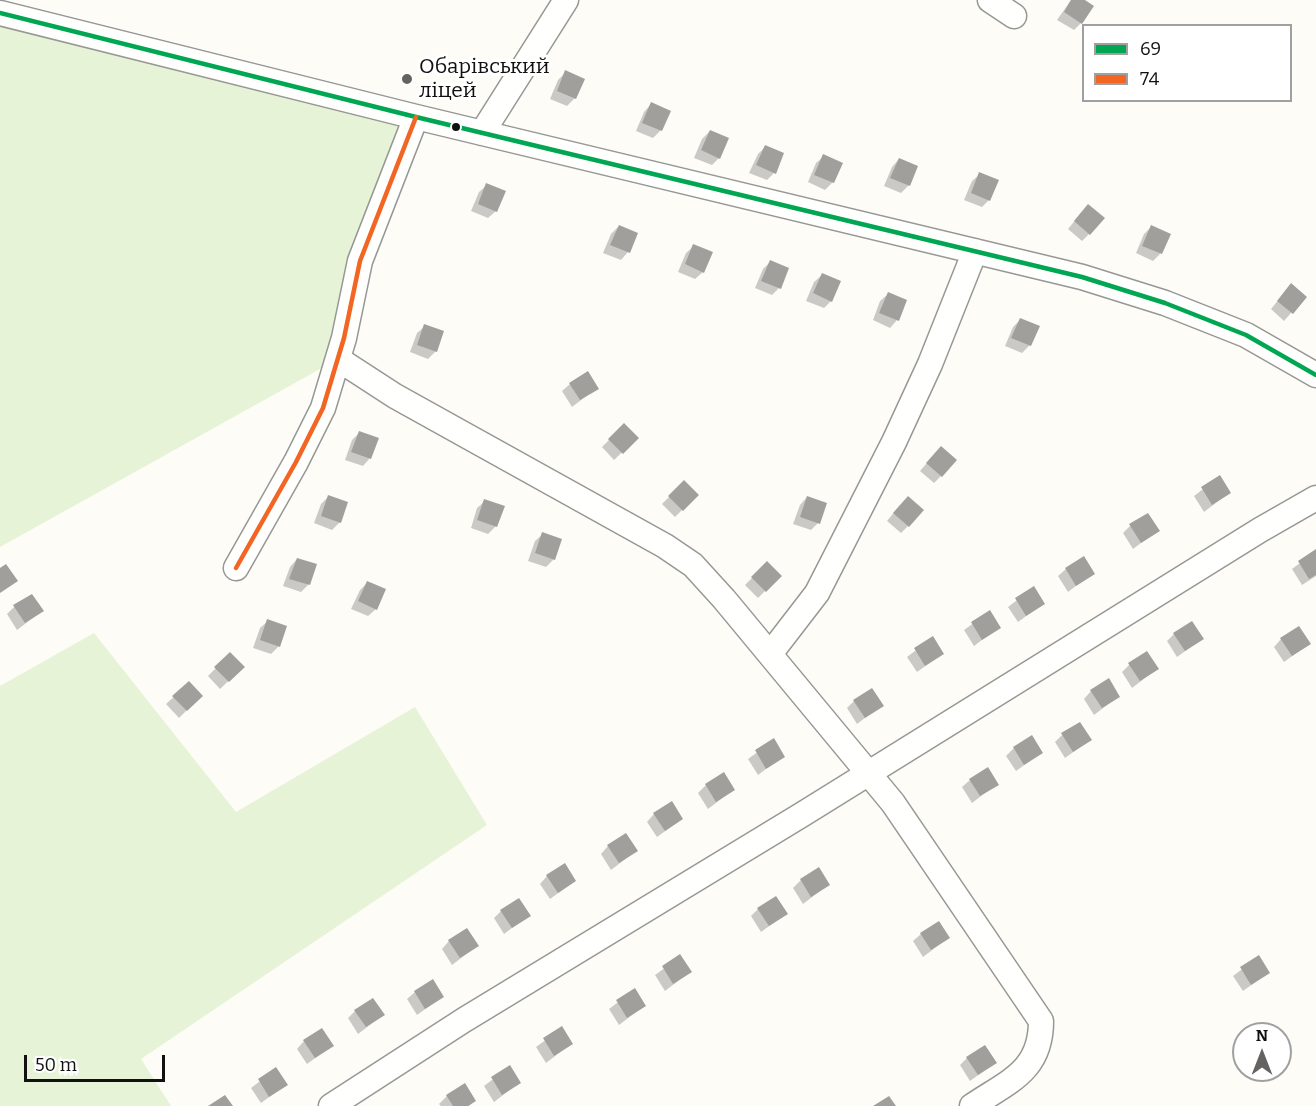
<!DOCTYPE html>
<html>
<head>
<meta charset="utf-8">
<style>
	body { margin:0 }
	#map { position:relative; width:1316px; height:1106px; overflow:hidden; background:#fdfcf7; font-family:Bitter,serif }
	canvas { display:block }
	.legend { position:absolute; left:1082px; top:24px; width:210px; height:78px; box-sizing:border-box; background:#fff; border:2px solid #a0a0a0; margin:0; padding:8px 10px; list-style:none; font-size:18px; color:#111 }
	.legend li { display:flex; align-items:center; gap:12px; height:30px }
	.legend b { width:30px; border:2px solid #a0a0a0 }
	.north { position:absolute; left:1232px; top:1022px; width:60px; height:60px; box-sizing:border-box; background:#fff; border:2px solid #a0a0a0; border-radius:50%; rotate:0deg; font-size:16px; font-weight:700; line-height:24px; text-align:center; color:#111 }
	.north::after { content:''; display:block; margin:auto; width:21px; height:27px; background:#646362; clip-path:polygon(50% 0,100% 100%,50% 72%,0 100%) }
	.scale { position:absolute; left:24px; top:1055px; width:141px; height:27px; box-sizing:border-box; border:3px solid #111; border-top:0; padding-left:8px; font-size:18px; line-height:21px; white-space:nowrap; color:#111; -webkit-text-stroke:4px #fff; paint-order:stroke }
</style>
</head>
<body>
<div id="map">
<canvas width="1316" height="1106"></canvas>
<ul class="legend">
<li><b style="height:8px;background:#00a651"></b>69</li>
<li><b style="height:8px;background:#f26522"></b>74</li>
</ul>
<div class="north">N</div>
<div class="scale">50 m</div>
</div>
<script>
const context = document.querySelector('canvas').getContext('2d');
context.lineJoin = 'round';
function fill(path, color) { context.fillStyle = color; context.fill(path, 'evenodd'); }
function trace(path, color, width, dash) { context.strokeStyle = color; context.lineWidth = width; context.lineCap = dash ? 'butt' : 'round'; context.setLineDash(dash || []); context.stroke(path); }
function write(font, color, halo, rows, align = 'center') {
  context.font = font + ' Bitter,serif'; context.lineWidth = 6; context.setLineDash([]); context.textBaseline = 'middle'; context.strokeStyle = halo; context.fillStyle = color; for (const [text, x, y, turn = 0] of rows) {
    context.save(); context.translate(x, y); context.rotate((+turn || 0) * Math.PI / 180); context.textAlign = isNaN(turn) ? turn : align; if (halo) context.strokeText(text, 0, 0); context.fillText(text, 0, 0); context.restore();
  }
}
fill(new Path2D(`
	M 0,13 L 416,117 L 338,359 L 0,547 Z
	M 94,633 L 236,812 L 415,707 L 487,825 L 141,1059 L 171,1106 L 0,1106 L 0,686 Z`), '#e7f3d7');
fill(new Path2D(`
	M 1071,0 L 1082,0 L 1081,23 L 1074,30 L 1057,20 Z
	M 566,72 L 575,98 L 567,106 L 550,99 L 558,80 Z
	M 651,104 L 661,130 L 653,138 L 636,131 L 644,112 Z
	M 710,131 L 719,158 L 712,165 L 694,158 L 702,139 Z
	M 765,147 L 774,173 L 767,180 L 749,173 L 758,154 Z
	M 824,156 L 833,182 L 825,190 L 808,182 L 816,163 Z
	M 899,159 L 916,167 L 908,186 L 901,193 L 884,186 L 892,167 Z
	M 980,174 L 989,200 L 982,207 L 964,200 L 972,181 Z
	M 487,185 L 496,211 L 488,218 L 471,211 L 479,192 Z
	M 1081,213 L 1089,234 L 1082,241 L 1068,229 Z
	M 619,226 L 636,234 L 628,252 L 621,260 L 603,253 L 611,234 Z
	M 1151,227 L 1161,253 L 1153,261 L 1136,253 L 1144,234 Z
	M 694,246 L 703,272 L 695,279 L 678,272 L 686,253 Z
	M 770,262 L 779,288 L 772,295 L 755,288 L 763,269 Z
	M 822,275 L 831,301 L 824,308 L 806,301 L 814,282 Z
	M 1284,293 L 1305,297 L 1284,321 L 1271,309 Z
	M 888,294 L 897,320 L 890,328 L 873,320 L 880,301 Z
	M 1021,319 L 1030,345 L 1022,353 L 1005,346 L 1013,327 Z
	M 425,326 L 436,351 L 428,359 L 410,352 L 417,333 Z
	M 570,384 L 597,388 L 572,407 L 562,391 Z
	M 624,425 L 637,438 L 614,460 L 602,447 Z
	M 359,433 L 370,458 L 363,466 L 345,460 L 352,440 Z
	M 933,456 L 941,476 L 934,483 L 920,471 Z
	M 1219,477 L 1229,493 L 1204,512 L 1194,496 Z
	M 684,482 L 697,495 L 675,517 L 662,504 Z
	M 329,496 L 340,522 L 332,530 L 314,523 L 321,504 Z
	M 807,497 L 818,523 L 811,530 L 793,524 L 800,505 Z
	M 485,501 L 496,526 L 488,534 L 471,528 L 477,508 Z
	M 900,505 L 908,526 L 901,533 L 887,521 Z
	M 1130,526 L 1158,530 L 1133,549 L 1123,533 Z
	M 543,534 L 554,559 L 546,567 L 528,561 L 535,541 Z
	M 1316,551 L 1316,576 L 1302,585 L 1292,569 Z
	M 297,559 L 315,565 L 308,585 L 301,592 L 283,586 L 290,567 Z
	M 767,563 L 780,576 L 758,598 L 745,585 Z
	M 1066,569 L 1093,573 L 1068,592 L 1058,576 Z
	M 367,583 L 376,609 L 368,616 L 351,609 L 360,590 Z
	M 1033,588 L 1043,604 L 1018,622 L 1008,607 Z
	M 14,607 L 42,611 L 17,630 L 7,614 Z
	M 989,612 L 999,627 L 974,646 L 964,630 Z
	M 268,621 L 285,627 L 278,647 L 271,654 L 253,648 L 260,628 Z
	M 1174,634 L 1202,639 L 1177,657 L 1167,641 Z
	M 932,638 L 942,654 L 917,672 L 907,657 Z
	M 1281,639 L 1309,644 L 1284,662 L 1274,647 Z
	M 230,654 L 243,667 L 220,689 L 208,676 Z
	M 1129,665 L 1157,669 L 1132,688 L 1122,672 Z
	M 189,683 L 201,696 L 179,718 L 166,704 Z
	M 1091,691 L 1119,696 L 1094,715 L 1084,699 Z
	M 854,701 L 882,705 L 857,724 L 847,708 Z
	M 1062,735 L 1090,740 L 1065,758 L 1055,742 Z
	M 773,741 L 783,756 L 758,775 L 748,759 Z
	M 1014,748 L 1041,753 L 1016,771 L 1006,756 Z
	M 970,780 L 997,784 L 972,803 L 962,787 Z
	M 706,785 L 733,790 L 708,809 L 698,793 Z
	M 654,814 L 682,819 L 657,837 L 647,822 Z
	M 608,846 L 636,851 L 611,870 L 601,854 Z
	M 547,876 L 575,881 L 550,899 L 540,884 Z
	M 801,880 L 828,885 L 803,904 L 793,888 Z
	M 758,909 L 786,914 L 761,932 L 751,916 Z
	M 501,911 L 529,915 L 504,934 L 494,918 Z
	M 921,934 L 948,938 L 923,957 L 913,941 Z
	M 449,941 L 477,946 L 452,965 L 442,949 Z
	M 680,957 L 690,972 L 665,991 L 655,975 Z
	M 1258,957 L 1268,973 L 1243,991 L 1233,976 Z
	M 634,990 L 644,1006 L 619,1025 L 609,1009 Z
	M 415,992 L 442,997 L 417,1015 L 407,999 Z
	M 355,1011 L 383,1015 L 358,1034 L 348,1018 Z
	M 561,1029 L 571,1044 L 546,1063 L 536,1047 Z
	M 304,1041 L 332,1046 L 307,1064 L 297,1049 Z
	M 967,1058 L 995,1063 L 970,1081 L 960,1065 Z
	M 509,1067 L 519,1083 L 494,1102 L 484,1086 Z
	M 276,1069 L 286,1085 L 261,1103 L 251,1088 Z
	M 447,1096 L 474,1101 L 469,1106 L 441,1106 L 439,1104 Z`), '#0003');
fill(new Path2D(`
	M 1071,0 L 1085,0 L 1094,6 L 1082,24 L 1064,12 Z
	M 565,70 L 585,79 L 576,99 L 557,91 Z
	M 651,102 L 671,111 L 662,131 L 642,123 Z
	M 710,130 L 729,138 L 720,159 L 701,150 Z
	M 765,145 L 784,153 L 776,174 L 756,165 Z
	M 823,154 L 843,163 L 834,183 L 814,175 Z
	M 899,158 L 918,166 L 910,186 L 890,178 Z
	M 979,172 L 999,180 L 990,201 L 971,193 Z
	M 486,183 L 506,191 L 497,212 L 478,204 Z
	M 1088,204 L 1105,218 L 1090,235 L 1074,221 Z
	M 619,225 L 638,233 L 630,253 L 610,245 Z
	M 1151,225 L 1171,234 L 1162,254 L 1142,246 Z
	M 693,244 L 713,252 L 704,273 L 685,264 Z
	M 770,260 L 789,268 L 781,289 L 761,281 Z
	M 822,273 L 841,281 L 832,302 L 813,293 Z
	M 1291,283 L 1307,297 L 1293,314 L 1277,301 Z
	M 888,292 L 907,300 L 899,321 L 879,313 Z
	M 1020,318 L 1040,326 L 1031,346 L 1011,338 Z
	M 424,324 L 444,331 L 437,352 L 417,345 Z
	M 588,371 L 599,389 L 580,400 L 569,383 Z
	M 624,423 L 639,438 L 623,454 L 608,439 Z
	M 359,431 L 379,438 L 371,459 L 351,452 Z
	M 941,446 L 957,460 L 942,477 L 926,463 Z
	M 1220,475 L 1231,493 L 1212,505 L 1201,487 Z
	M 684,480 L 699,495 L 683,511 L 668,496 Z
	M 328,495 L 348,502 L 341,523 L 321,516 Z
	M 807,496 L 827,503 L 820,524 L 800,517 Z
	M 908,496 L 924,510 L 909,527 L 893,513 Z
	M 484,499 L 505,506 L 497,527 L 477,520 Z
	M 1148,513 L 1160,531 L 1141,543 L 1129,524 Z
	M 542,532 L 562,539 L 555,560 L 535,553 Z
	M 1316,549 L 1316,575 L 1309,579 L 1298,561 Z
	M 1084,556 L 1095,574 L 1076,586 L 1065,568 Z
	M 297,558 L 317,564 L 310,585 L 289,579 Z
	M 767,561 L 782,576 L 766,592 L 751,577 Z
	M 6,564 L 18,581 L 0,593 L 0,568 Z
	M 367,581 L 386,589 L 377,610 L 358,601 Z
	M 1034,586 L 1045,604 L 1026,616 L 1015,598 Z
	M 32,594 L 44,611 L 25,623 L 13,605 Z
	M 990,610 L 1001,628 L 982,640 L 971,622 Z
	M 267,619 L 287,626 L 280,647 L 260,640 Z
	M 1192,621 L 1204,639 L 1185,651 L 1173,633 Z
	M 1299,626 L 1311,644 L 1292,656 L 1280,638 Z
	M 933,636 L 944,654 L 925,666 L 914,648 Z
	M 1147,651 L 1159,669 L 1140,681 L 1128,663 Z
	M 230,652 L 245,667 L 229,682 L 214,667 Z
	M 1109,678 L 1120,697 L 1102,708 L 1090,690 Z
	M 189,681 L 203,696 L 187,711 L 172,696 Z
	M 872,688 L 884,706 L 865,718 L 853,700 Z
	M 1080,722 L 1092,740 L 1073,752 L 1061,733 Z
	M 1032,735 L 1043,753 L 1024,765 L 1013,747 Z
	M 774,738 L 785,757 L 766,769 L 755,750 Z
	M 988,767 L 999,785 L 980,796 L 969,779 Z
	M 724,772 L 735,790 L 716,802 L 705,784 Z
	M 672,801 L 683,819 L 665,831 L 653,813 Z
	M 626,833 L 638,851 L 619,863 L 607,845 Z
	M 565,863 L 576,881 L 558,893 L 546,875 Z
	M 819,867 L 830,885 L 811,897 L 800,879 Z
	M 776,896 L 788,914 L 769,926 L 757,908 Z
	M 519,898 L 531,916 L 512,928 L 500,910 Z
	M 939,921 L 950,938 L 931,950 L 920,933 Z
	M 467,928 L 479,946 L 460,958 L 448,940 Z
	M 680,954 L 692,972 L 673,984 L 662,966 Z
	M 1259,955 L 1270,973 L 1251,985 L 1240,967 Z
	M 433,979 L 444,997 L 425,1009 L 414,991 Z
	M 635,988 L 646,1006 L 627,1018 L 616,1000 Z
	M 373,998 L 385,1015 L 366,1027 L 354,1010 Z
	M 562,1026 L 573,1044 L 554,1056 L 543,1038 Z
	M 322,1028 L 334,1046 L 315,1058 L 303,1040 Z
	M 985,1045 L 997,1063 L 978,1075 L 966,1057 Z
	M 510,1065 L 521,1083 L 502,1095 L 491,1077 Z
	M 276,1067 L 288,1085 L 269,1097 L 258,1079 Z
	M 465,1083 L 476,1101 L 468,1106 L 453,1106 L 446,1095 Z
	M 225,1095 L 233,1106 L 208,1106 Z
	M 889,1096 L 896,1106 L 873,1106 Z`), '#a19f9c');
const minor = new Path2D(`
	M 990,0 L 1014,16
	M 0,13 L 416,117 L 1082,277 L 1165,303 L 1246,335 L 1316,375
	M 482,133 L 566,0
	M 338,359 L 395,396 L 665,546 L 693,565 L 724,599 L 893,803 L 1041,1021 C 1041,1071 1009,1081 972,1106
	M 236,568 L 296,462 L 323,408 L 344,338 L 360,261 L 416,117
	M 770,654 L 817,593 L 894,442 L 930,364 L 975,251
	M 331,1106 L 464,1020 L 803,814 L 1260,530 L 1316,498`);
trace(minor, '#979795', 27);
trace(minor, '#fffffe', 24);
trace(new Path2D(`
	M 0,13 L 416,117 L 1082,277 L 1165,303 L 1246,335 L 1316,375`), '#00a651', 4.5);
trace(new Path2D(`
	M 236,568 L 296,462 L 323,408 L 344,338 L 360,261 L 416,117`), '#f26522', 4.5);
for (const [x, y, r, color] of [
	[407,79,6,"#646362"],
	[456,127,5,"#111"]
]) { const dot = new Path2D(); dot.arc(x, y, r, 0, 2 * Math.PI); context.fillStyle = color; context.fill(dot); trace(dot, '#fff', 2); }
write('21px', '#111', '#fff', [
	["Обарівський",419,67],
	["ліцей",419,91]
], 'left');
</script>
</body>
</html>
